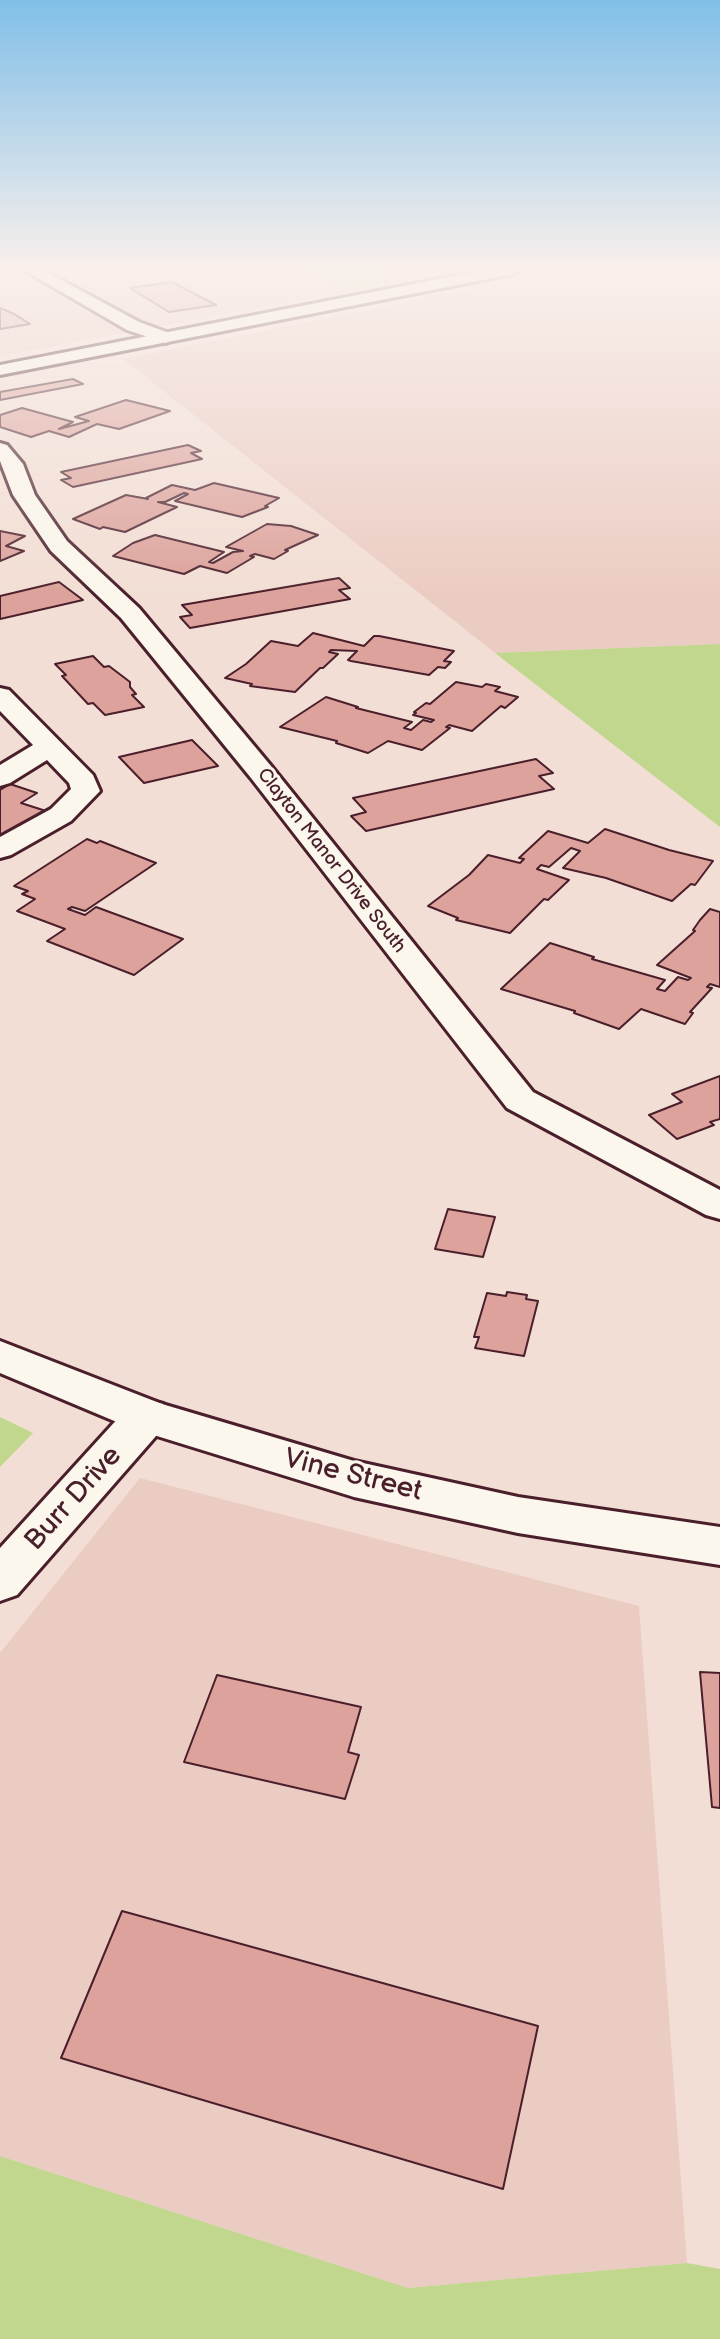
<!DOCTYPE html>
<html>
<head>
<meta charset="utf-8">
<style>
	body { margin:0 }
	canvas { display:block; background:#f2ded4 }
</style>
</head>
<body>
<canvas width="720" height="2339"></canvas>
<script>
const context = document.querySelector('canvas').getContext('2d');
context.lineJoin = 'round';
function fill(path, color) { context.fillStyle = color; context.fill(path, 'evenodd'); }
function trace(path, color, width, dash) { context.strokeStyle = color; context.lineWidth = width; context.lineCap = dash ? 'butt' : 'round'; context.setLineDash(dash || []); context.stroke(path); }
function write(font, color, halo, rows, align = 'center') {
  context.font = font + ' "Balsamiq Sans",sans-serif'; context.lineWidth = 6; context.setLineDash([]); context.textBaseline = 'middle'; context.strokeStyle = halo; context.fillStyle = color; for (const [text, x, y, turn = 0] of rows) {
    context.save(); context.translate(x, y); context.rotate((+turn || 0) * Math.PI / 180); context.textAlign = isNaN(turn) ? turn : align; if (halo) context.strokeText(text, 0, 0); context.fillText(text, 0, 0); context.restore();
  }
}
fill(new Path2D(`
	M 0,269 L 300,269 L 356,290 L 0,356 Z
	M 572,269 L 720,269 L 720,644 L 495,653 L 123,359 Z
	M 140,1478 L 639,1606 L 687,2263 L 408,2288 L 0,2156 L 0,1653 Z`), '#ebccc3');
fill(new Path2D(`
	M 300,269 L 368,269 L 399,282 L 356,290 Z
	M 720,644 L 720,827 L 495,653 Z
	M 0,1417 L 33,1433 L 0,1467 Z
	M 0,2156 L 408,2288 L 687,2263 L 720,2269 L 720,2339 L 0,2339 Z`), '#c0d78d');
const building = new Path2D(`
	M 172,282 L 216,305 L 169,312 L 130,288 Z
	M 0,308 L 14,314 L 30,324 L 0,329 Z
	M 73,379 L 83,384 L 0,400 L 0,392 Z
	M 126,400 L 170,411 L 119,429 L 97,424 L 69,437 L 49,431 L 31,437 L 0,427 L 0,415 L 22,408 L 73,422 L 59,429 L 89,421 L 75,417 Z
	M 188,445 L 201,451 L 191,453 L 202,459 L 73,487 L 61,480 L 71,478 L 61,472 Z
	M 214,483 L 279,498 L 265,506 L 268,507 L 242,517 L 175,501 L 188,494 L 184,493 L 165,502 L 158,502 L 177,507 L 125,532 L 103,527 L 100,529 L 73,519 L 126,495 L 148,499 L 146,498 L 172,485 L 195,490 Z
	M 267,524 L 291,526 L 318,535 L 285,550 L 288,551 L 274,559 L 255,554 L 250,556 L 254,557 L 227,573 L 200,566 L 184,574 L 113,556 L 133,543 L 155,535 L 224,552 L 209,562 L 213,563 L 233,552 L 243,551 L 226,547 Z
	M 0,531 L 25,536 L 6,546 L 24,551 L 0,561 Z
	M 339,578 L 350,588 L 339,590 L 350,599 L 190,628 L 180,617 L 192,615 L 182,605 Z
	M 59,582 L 83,600 L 0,619 L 0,596 Z
	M 313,633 L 364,646 L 374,636 L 379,636 L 454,651 L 444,661 L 451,662 L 445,668 L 438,667 L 429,675 L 351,661 L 348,660 L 357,651 L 331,650 L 329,652 L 338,654 L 323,668 L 320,668 L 295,692 L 250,686 L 252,684 L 225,678 L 246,664 L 271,641 L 298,646 Z
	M 93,656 L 104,667 L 109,666 L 130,682 L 130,687 L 136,694 L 132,695 L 144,707 L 105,715 L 93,703 L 88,704 L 62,676 L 66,675 L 55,664 Z
	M 456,682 L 482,687 L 486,684 L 500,687 L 495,691 L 518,697 L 505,708 L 501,706 L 472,731 L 449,725 L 446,727 L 450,728 L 422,750 L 388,741 L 368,753 L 336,743 L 337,741 L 280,727 L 326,697 L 358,707 L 356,708 L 412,722 L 404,728 L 411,730 L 423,720 L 431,722 L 434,720 L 413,715 L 416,713 L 414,712 L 426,703 L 430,704 Z
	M 192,740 L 218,766 L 144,783 L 119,757 Z
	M 536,759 L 553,773 L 539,776 L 554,789 L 366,831 L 351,816 L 366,812 L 353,798 Z
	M 10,784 L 37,793 L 21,803 L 46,811 L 0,839 L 0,790 Z
	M 605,829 L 669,850 L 713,861 L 695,885 L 691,884 L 672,901 L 606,878 L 563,868 L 580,851 L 571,848 L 549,867 L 541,865 L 537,869 L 569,880 L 548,900 L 544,899 L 510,933 L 456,920 L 458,918 L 428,906 L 469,875 L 488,855 L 520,863 L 524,859 L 519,858 L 548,831 L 588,843 Z
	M 87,839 L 97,843 L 100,841 L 156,863 L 85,911 L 72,907 L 68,909 L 85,915 L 96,907 L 183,939 L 134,975 L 47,941 L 65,929 L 17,911 L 35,899 L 22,894 L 28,891 L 14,886 Z
	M 710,909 L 720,912 L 720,987 L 710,984 L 707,987 L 712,988 L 690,1012 L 693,1013 L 685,1024 L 641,1009 L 619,1029 L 574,1013 L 575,1011 L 501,989 L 550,943 L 594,957 L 592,959 L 665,980 L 657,989 L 665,991 L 678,977 L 688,980 L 691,978 L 657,965 L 695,931 L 693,930 L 700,920 Z
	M 720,1076 L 720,1119 L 710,1122 L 714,1125 L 677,1139 L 649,1115 L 682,1102 L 672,1094 Z
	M 448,1209 L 495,1217 L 483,1257 L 435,1249 Z
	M 507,1292 L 527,1295 L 526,1299 L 538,1301 L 524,1356 L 475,1348 L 479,1337 L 474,1337 L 487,1293 L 506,1296 Z
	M 700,1672 L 720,1673 L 720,1808 L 712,1807 Z
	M 217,1675 L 361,1707 L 348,1752 L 359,1755 L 345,1799 L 184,1762 Z
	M 122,1911 L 538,2026 L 503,2189 L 61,2058 Z`);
fill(building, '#dca29b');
trace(building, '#4a1f2b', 2);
const minor = new Path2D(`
	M 22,269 L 41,269 L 139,322 L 172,334 L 175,338 L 166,343 L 127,330 Z
	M 0,443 L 7,445 L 23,464 L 35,495 L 67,541 L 139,608 L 271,766 L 533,1092 L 720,1190 L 720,1219 L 706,1215 L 507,1108 L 251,778 L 121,618 L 51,551 L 13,495 L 0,461 Z
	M 0,688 L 9,690 L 93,775 L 100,791 L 71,821 L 11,855 L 0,858 L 0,837 L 51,809 L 71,789 L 69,783 L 47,760 L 10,783 L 0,786 L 0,765 L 33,745 L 0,711 Z
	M 147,1400 L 163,1404 L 169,1416 L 163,1428 L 17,1595 L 0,1601 L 0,1548 L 131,1404 Z`);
const tertiary = new Path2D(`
	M 0,1341 L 162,1404 L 354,1461 L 518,1497 L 720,1527 L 720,1565 L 518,1533 L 354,1497 L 131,1428 L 0,1373 Z`);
const secondary = new Path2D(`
	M 490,269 L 521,269 L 513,274 L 0,375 L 0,365 Z`);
trace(minor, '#4a1f2b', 6);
trace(tertiary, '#4a1f2b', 6);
trace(secondary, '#4a1f2b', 6);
fill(minor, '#fbf7ec');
fill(tertiary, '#fbf7ec');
fill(secondary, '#fbf7ec');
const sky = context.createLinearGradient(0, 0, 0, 596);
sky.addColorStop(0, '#81bfe8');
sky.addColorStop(0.45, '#f9f0ec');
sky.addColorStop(1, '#f9f0ec00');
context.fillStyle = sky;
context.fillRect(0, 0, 720, 596);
write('19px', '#4a1f2b', '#fbf7ec', [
	["Clayton Manor Drive South",331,861,52]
]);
write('28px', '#4a1f2b', '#fbf7ec', [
	["Vine Street",353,1476,14],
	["Burr Drive",74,1499,-48]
]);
</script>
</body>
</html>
